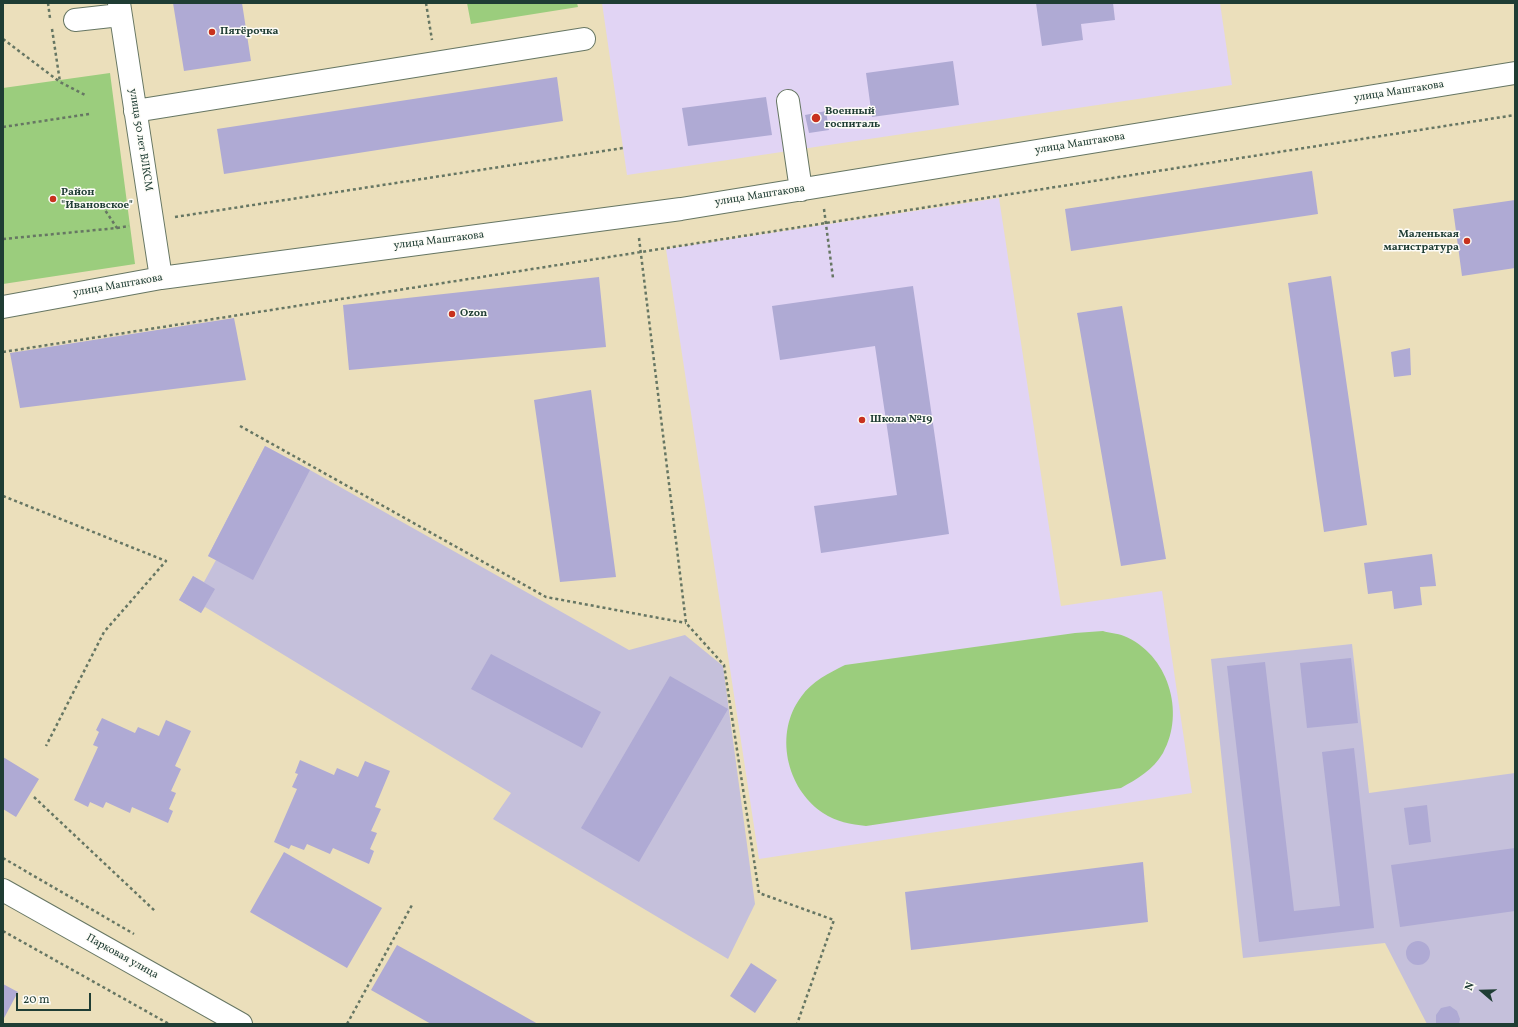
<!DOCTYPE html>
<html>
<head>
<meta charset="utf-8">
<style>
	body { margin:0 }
	#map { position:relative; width:1518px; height:1027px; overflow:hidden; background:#ebdfbb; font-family:Vollkorn,serif }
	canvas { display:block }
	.frame { position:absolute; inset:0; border:4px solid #1f3d34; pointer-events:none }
	.north { position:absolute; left:1462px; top:971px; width:40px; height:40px; -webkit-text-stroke:3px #fdfcf7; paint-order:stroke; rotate:290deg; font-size:11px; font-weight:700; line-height:16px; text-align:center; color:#1f3d34 }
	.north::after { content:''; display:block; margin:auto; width:14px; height:18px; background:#1f3d34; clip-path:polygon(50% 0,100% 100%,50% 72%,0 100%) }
	.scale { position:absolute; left:16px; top:993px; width:75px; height:18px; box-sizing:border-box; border:2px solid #1f3d34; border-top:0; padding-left:5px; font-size:12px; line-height:14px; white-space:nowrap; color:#1f3d34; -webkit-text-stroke:3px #fdfcf7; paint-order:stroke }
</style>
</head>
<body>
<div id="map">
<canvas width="1518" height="1027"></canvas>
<div class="frame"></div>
<div class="north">N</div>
<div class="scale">20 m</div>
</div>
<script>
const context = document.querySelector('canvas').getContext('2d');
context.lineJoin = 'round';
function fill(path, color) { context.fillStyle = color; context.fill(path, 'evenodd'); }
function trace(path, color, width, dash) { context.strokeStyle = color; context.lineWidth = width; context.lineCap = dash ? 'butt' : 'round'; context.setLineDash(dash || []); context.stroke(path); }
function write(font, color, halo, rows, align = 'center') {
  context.font = font + ' Vollkorn,serif'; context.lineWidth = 3; context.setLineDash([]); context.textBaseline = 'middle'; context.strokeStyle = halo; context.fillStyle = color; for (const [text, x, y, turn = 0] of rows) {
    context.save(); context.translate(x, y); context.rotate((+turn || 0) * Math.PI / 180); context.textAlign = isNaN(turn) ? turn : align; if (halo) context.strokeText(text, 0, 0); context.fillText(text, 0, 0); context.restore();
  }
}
fill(new Path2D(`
	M 602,3 L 1220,3 L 1232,85 L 627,175 Z
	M 999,198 L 1061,606 L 1162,591 L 1192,793 L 759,859 L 666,249 Z`), '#e1d4f4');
fill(new Path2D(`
	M 265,446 L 310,470 L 629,650 L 685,635 L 723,666 L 755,904 L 728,959 L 493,819 L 511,793 L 205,607 L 201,613 L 179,600 L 193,576 L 204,582 L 216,560 L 208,556 Z
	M 1352,644 L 1369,793 L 1515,773 L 1515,1024 L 1427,1024 L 1385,943 L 1243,958 L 1211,659 Z`), '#c5c0db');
fill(new Path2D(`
	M 467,3 L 577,3 L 578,7 L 471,24 Z
	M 110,73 L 135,264 L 3,284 L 3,88 Z
	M 1103,631 C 1109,633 1117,633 1124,636 C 1168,654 1186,712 1163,753 C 1153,770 1137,779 1121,788 L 866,826 C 851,824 836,822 823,813 C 786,788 774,733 801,697 C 812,681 829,673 845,665 L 1075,633 Z`), '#9bcd7d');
fill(new Path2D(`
	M 173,3 L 242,3 L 251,61 L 184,71 Z
	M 1036,3 L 1113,3 L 1115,20 L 1081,24 L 1083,40 L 1042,46 Z
	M 953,61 L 959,105 L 872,117 L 866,73 Z
	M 557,77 L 563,121 L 224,174 L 217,129 Z
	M 766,97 L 772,135 L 688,146 L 682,108 Z
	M 826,111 L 829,130 L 809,133 L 805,115 Z
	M 1312,171 L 1318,214 L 1071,251 L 1065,209 Z
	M 1515,200 L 1515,268 L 1462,276 L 1453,209 Z
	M 1331,276 L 1367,525 L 1324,532 L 1288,283 Z
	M 599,277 L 606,347 L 349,370 L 343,305 Z
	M 913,286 L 949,534 L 821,553 L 814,506 L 897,495 L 875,346 L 780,360 L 772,306 Z
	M 1122,306 L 1166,559 L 1121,566 L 1077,313 Z
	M 234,318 L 246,380 L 20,408 L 10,353 Z
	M 1410,348 L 1411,375 L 1394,377 L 1391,352 Z
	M 591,390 L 616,577 L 560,582 L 534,400 Z
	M 265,446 L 310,470 L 253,580 L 208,556 Z
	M 1432,554 L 1436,586 L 1420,587 L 1422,605 L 1394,609 L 1392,591 L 1368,594 L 1364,563 Z
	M 193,576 L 215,589 L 201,613 L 179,600 Z
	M 491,654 L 601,712 L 582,748 L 471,689 Z
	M 1351,658 L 1358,723 L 1307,728 L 1300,663 Z
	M 1265,662 L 1294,911 L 1340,906 L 1322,752 L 1354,748 L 1374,928 L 1259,942 L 1227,666 Z
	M 670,676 L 728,709 L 639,862 L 581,828 Z
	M 102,718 L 135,733 L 138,727 L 159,736 L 166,720 L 191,731 L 175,766 L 181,769 L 171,791 L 176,793 L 169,809 L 173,811 L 168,823 L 132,807 L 130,813 L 106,802 L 103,808 L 90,802 L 88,807 L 74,800 L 98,747 L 93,745 L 99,732 L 96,730 Z
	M 3,757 L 39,779 L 16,817 L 3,809 Z
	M 300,760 L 334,775 L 337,768 L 358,777 L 365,761 L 390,771 L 375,807 L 381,809 L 371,831 L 377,833 L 370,849 L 374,851 L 369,864 L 333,848 L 330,854 L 307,844 L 304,850 L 291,845 L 289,849 L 274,842 L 297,789 L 292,787 L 298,774 L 295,773 Z
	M 1427,805 L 1431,842 L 1409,845 L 1404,808 Z
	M 1515,848 L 1515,911 L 1400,927 L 1391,865 Z
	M 284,852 L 382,908 L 347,968 L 250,912 Z
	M 1143,862 L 1148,922 L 911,950 L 905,892 Z
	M1406 953a12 12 0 1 1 24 0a12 12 0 1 1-24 0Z
	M 397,945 L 439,968 L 538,1024 L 431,1024 L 371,990 Z
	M 751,963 L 777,980 L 755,1013 L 730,996 Z
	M 3,984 L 18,992 L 3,1020 Z
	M 1450,1006 L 1457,1011 L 1460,1019 L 1459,1024 L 1436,1024 L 1436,1015 L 1441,1008 Z`), '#afaad4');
const minor = new Path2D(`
	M 119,3 L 161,278
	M 75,20 L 120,15
	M 788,101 L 801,190
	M 135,111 L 584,39
	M 3,307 L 161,278 L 681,209 L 1515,73
	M 3,890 L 241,1024`);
trace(minor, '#667663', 24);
trace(new Path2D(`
	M 48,3 L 50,18
	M 426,3 L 432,40
	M 52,29 L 60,82
	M 3,39 L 60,82 L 85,95
	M 3,127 L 89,114
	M 824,209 L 833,278
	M 175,217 L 623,148
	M 117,228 L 129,226
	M 639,238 L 686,623 L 724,665 L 759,893 L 834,920 L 797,1024
	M 3,239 L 117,228 L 105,210
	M 3,352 L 1515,115
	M 240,426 L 546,597 L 686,623
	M 3,496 L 166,561 L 104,632 L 46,746
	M 34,797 L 155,911
	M 3,858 L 134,934
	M 3,931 L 169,1024
	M 347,1024 L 412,905`), '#667663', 2.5, [3, 3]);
trace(minor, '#fff', 22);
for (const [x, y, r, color] of [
	[212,32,4,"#c8321e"],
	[816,118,5,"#c8321e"],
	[53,199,4,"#c8321e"],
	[1467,241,4,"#c8321e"],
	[452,314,4,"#c8321e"],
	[862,420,4,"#c8321e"]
]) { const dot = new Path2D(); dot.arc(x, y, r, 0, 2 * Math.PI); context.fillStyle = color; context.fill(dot); trace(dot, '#fdfcf7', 1.5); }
write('bold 11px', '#1f3d34', '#fdfcf7', [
	["Пятёрочка",220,32],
	["Военный",825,112],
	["госпиталь",825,125],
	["Район",61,193],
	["\"Ивановское\"",61,206],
	["Маленькая",1459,235,"right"],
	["магистратура",1459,248,"right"],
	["Ozon",460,314],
	["Школа №19",870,420]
], 'left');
write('11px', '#1f3d34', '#fdfcf7', [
	["улица Маштакова",1399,92,-9],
	["улица 50 лет ВЛКСМ",140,140,81],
	["улица Маштакова",1080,144,-9],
	["улица Маштакова",760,196,-9],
	["улица Маштакова",439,241,-7],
	["улица Маштакова",118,286,-10],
	["Парковая улица",122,957,29]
]);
</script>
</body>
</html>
